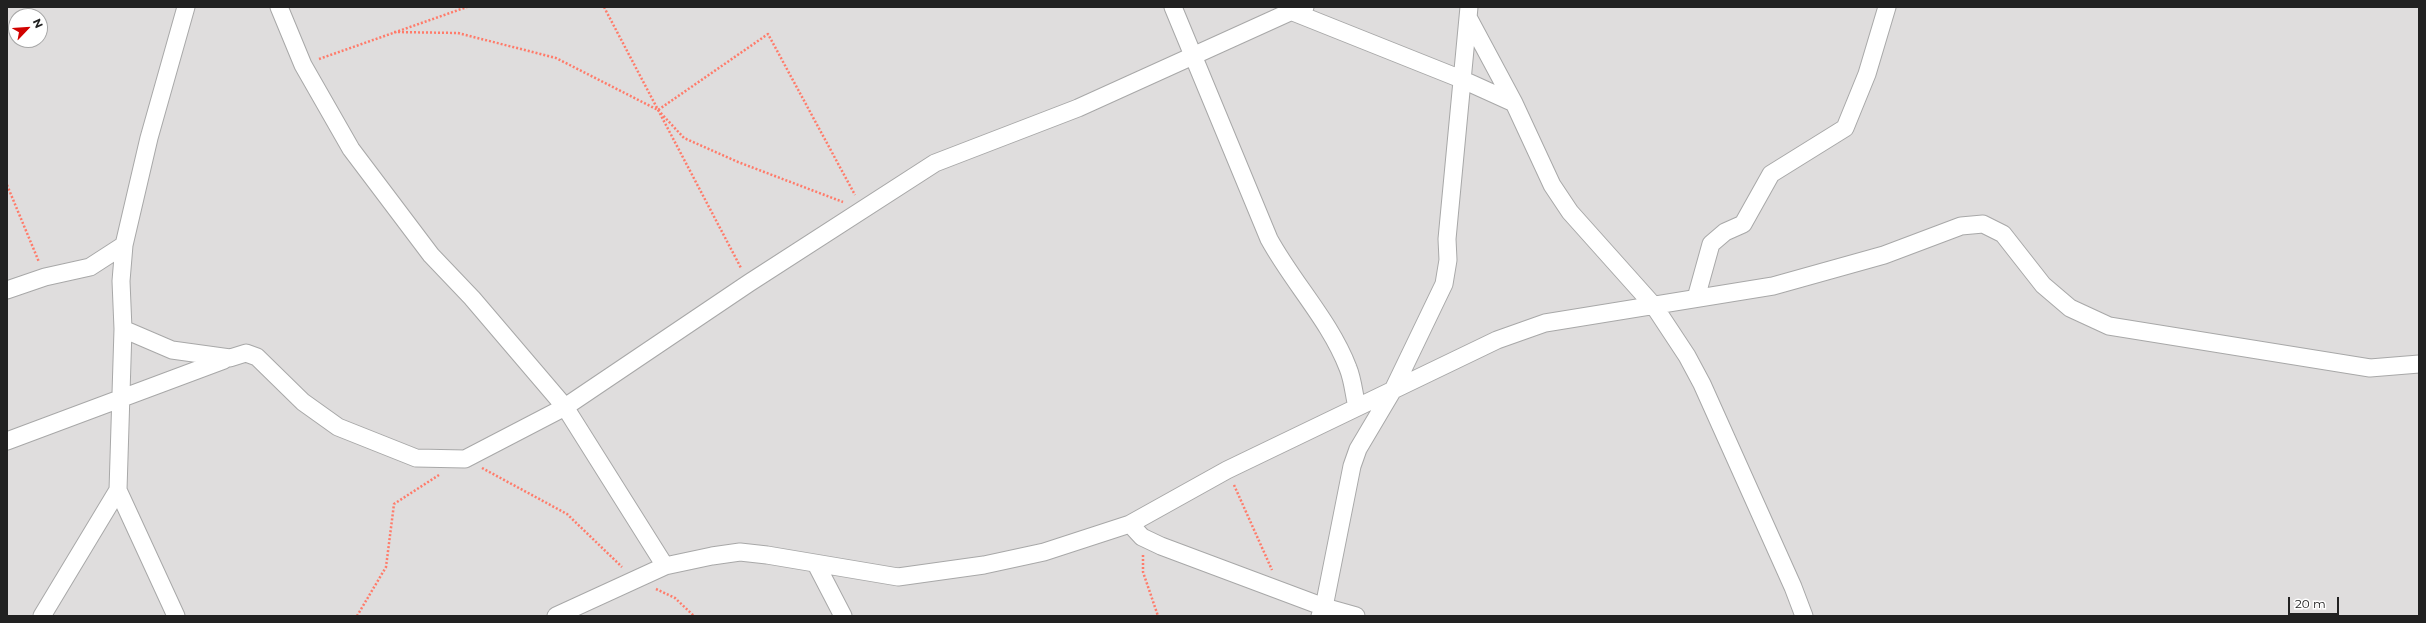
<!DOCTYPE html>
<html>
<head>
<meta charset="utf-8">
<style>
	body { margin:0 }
	#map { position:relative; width:2426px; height:623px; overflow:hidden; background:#f2eee6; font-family:Montserrat,sans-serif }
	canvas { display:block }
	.frame { position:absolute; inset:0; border:8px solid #212121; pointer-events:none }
	.north { position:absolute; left:8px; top:8px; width:40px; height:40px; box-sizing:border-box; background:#fff; border:1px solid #a6a6a6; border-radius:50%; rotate:65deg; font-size:11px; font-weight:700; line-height:16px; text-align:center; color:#212121 }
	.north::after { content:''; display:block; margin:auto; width:14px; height:18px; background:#d10200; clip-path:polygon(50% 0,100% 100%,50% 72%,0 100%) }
	.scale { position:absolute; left:2288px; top:597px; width:51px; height:18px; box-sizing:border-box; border:2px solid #212121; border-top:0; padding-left:5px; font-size:12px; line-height:14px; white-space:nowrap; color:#212121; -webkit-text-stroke:3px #fff; paint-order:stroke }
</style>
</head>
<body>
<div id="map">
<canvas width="2426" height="623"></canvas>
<div class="frame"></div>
<div class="north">N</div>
<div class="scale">20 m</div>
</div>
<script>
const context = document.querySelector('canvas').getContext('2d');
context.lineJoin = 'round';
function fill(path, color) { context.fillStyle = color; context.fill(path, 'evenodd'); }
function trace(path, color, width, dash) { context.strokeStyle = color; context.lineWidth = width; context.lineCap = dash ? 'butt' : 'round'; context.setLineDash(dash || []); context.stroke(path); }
fill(new Path2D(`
	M 7,7 L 2419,7 L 2419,616 L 7,616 ZM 16,16 L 40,16 L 40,40 L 16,40 Z`), '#dfdddd');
const minor = new Path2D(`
	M 279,7 L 303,65 L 351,149 L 431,255 L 472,298 L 565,407 L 665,566
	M 1173,7 L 1269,239 C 1293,283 1330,321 1348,368 C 1353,380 1354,395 1357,407
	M 1288,10 L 1461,79 L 1514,103
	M 1469,19 L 1514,103 L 1552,185 L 1570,212 L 1654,306 L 1687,356 L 1702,384 L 1793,587 L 1804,616
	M 7,290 L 45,277 L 90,267 L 124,245
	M 1696,298 L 1711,244 L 1725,232 L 1743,224 L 1771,174 L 1845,128 L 1867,74 L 1887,7
	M 123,329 L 172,350 L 230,358 L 246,353 L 257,357 L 303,402 L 338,427 L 416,458 L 465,459 L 565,407 L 749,283 L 935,163 L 1078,108 L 1292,11 L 1305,7
	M 7,441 L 224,360
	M 118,490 L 176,616
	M 1130,524 L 1142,537 L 1161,546 L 1324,607 L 1356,616
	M 816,564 L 843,616
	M 42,616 L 118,490 L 123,329 L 121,281 L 124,245 L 149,138 L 186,7
	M 556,616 L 665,566 L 712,556 L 740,552 L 767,555 L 898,577 L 984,565 L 1044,552 L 1130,524 L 1227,470 L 1497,340 L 1545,323 L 1773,286 L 1884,255 L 1961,226 L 1983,224 L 2003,234 L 2043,285 L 2070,308 L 2109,326 L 2370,368 L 2419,364
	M 1320,616 L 1324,607 L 1352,466 L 1358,449 L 1393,390 L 1444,284 L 1448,260 L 1447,239 L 1469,7`);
trace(minor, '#a8a8a8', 19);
trace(new Path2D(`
	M 604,7 L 741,268
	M 394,32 L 458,33 L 556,58 L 658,110 L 768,34 L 855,195
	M 319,59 L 467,7
	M 658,110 L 684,138 L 738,162 L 843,202
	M 7,185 L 39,262
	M 482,468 L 567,514 L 622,567
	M 1234,485 L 1272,570
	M 1143,555 L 1143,572 L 1158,616
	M 656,589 L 675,598 L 694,616
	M 357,616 L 386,567 L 394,504 L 439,475`), '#ff7b6a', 2.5, [2, 2]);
trace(minor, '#fff', 17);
</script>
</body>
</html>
